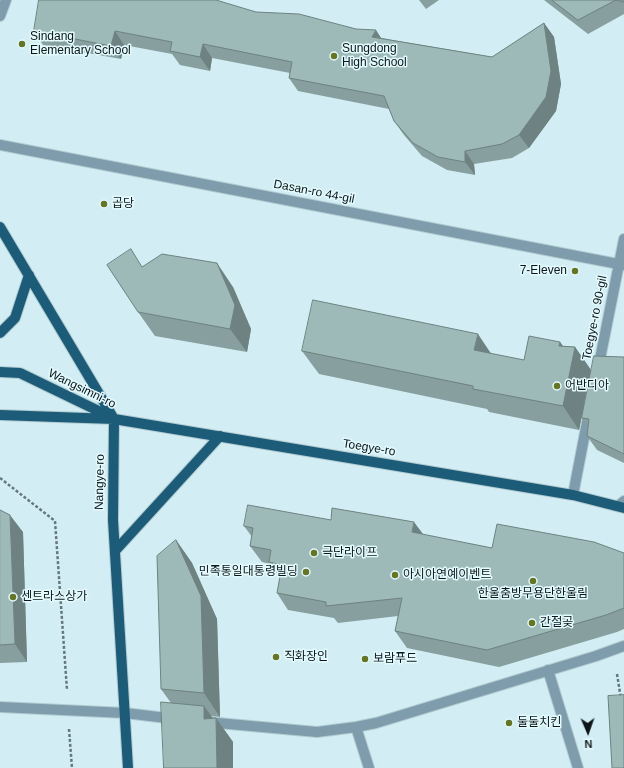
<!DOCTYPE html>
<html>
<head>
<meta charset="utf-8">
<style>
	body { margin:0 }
	#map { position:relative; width:624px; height:768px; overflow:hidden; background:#d2eef4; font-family:Helvetica,sans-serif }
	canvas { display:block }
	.north { position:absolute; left:568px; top:712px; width:40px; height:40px; -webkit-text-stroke:3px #e3faff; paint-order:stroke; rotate:178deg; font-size:11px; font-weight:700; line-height:16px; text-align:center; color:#0c1618 }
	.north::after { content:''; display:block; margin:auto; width:14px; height:18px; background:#0c1618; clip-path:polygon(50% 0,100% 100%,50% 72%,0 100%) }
</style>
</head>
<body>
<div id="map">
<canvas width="624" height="768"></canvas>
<div class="north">N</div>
</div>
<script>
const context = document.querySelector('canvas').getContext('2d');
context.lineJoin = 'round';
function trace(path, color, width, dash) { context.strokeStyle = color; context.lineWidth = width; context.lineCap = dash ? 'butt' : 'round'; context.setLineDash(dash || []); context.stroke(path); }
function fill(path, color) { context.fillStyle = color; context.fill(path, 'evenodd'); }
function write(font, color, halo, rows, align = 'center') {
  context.font = font + ' Helvetica,"Noto Sans KR",sans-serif'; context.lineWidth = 3; context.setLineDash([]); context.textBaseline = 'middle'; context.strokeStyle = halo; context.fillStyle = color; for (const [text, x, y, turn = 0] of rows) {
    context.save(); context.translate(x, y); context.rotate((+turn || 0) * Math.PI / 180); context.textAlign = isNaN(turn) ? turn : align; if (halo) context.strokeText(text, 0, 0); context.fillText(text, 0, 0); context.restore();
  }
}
const minor = new Path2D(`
	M 0,16 L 6,0
	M 0,145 L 624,265
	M 598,369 L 624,239
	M 573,495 L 589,412
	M 618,506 L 624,501
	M 548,670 L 578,768
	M 0,707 L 125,713 L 175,719
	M 207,722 L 317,732 L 356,727 L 376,723 L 596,656 L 624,646
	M 356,727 L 369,768`);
const major = new Path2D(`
	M 0,227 L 114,419 L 113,520 L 128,768
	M 0,333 L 15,318 L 29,275
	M 0,372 L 20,373 L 111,417
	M 0,415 L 114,419 L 573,495 L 624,508
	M 115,551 L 220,436`);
trace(minor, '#b2cbd1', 12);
trace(major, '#b2cbd1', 12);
trace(new Path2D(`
	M 0,478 L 55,521 L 67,690
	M 617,674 L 621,699
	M 69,729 L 72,768`), '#66787c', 2.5, [3, 2]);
trace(minor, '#7e9cac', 10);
trace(major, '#1d5c78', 10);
fill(new Path2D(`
	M 419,0 L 439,0 L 426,9 Z
	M 544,0 L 624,0 L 624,14 L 588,34 Z
	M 256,12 L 381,38 L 492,57 L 544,23 L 554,37 L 561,84 L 556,111 L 529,148 L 512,158 L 474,164 L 475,175 L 447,170 L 422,156 L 404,135 L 394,121 L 389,109 L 298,91 L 289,78 L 290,73 L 212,58 L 210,71 L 180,65 L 172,54 L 124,45 L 121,59 L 43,45 L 34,31 Z
	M 233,287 L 251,329 L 247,352 L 155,336 L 138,312 Z
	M 560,342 L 563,346 L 575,347 L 591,370 L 579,430 L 489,412 L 487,409 L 319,374 L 302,351 L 492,354 L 524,360 Z
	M 624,357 L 624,463 L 597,450 L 587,436 L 588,427 L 582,418 Z
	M 0,510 L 23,532 L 27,662 L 0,663 Z
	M 331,520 L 423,535 L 492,548 L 624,553 L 624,629 L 617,632 L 499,667 L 407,648 L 395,631 L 398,616 L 338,623 L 334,618 L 288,610 L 277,593 L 280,577 L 270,564 L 262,562 L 250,546 L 252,537 L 244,526 Z
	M 176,540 L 192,563 L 217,619 L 220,717 L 211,716 L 213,719 L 216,718 L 233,742 L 233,768 L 164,768 L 171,703 L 161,689 Z`), '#879f9e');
fill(new Path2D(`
	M 544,23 L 554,37 L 561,84 L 556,111 L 529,148 L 519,135 Z
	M 376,30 L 385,44 L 372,37 Z
	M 115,31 L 124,45 L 121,59 L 111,46 Z
	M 203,44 L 212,58 L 210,71 L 200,57 Z
	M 465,151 L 474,164 L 475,175 L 465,162 Z
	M 217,263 L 233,287 L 251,329 L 247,352 L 230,329 Z
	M 478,334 L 494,358 L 474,350 Z
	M 560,342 L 572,360 L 575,347 L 591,370 L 579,430 L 563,406 L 559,346 Z
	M 10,515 L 23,532 L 27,662 L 15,644 Z
	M 414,522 L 426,538 L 412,532 Z
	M 176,540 L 192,563 L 217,619 L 220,717 L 204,693 Z
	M 204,706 L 217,724 L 216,718 L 233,742 L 233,768 L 217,768 L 204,719 Z`), '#6e8281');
const building = new Path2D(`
	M 39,0 L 216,0 L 256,12 L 299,14 L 356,29 L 376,30 L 372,37 L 492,57 L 544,23 L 551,71 L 546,97 L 519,135 L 502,144 L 465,151 L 465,162 L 438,157 L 413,143 L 394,121 L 384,96 L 289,78 L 292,62 L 203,44 L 200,57 L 170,51 L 172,42 L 115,31 L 111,46 L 34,31 Z
	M 552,0 L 624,0 L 624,2 L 616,0 L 578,20 Z
	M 131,249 L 142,267 L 162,254 L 217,263 L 235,305 L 230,329 L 138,312 L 107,265 Z
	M 313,300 L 478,334 L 474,350 L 524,360 L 529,336 L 560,342 L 559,346 L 575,347 L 563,406 L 473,389 L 473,386 L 302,351 Z
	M 594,356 L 624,357 L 624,454 L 587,436 L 589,419 L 582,418 Z
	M 248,505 L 331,520 L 332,508 L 414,522 L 412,532 L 492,548 L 497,524 L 594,542 L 624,553 L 624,608 L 606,615 L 487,650 L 395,631 L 402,598 L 326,606 L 326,602 L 277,593 L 282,565 L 269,562 L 271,550 L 250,546 L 253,528 L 244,526 Z
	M 0,510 L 10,515 L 15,644 L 0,645 Z
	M 176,540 L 201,596 L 204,693 L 161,689 L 157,556 Z
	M 624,695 L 624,768 L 612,768 L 608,696 Z
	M 161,702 L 204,706 L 204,719 L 216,718 L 217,768 L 164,768 Z`);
fill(building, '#9db9b8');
trace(building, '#6e8281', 1);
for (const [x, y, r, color] of [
	[22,44,4,"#657522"],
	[334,56,4,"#657522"],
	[104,204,4,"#657522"],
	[575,271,4,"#657522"],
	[557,386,4,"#657522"],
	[314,553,4,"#657522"],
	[306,572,4,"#657522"],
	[395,575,4,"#657522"],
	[533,581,4,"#657522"],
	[13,597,4,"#657522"],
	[532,623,4,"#657522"],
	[276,657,4,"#657522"],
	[365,659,4,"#657522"],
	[509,723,4,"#657522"]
]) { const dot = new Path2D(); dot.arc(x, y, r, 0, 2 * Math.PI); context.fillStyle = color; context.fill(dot); trace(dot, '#e3faff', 1.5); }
write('12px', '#0c1618', '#e3faff', [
	["Sindang",30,37],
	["Elementary School",30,51],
	["Sungdong",342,49],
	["High School",342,63],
	["곱당",112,204],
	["7-Eleven",567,271,"right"],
	["어반디아",565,386],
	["극단라이프",322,553],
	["민족통일대통령빌딩",298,572,"right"],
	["아시아연예이벤트",403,575],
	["한울춤방무용단한울림",533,594,"center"],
	["센트라스상가",21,597],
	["간절곶",540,623],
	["직화장인",284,657],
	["보람푸드",373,659],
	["둘둘치킨",517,723]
], 'left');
write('12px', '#0c1618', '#e3faff', [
	["Dasan-ro 44-gil",314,192,11],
	["Toegye-ro 90-gil",595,318,-79],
	["Wangsimni-ro",82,389,26],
	["Toegye-ro",369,448,9],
	["Nangye-ro",100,482,-89]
]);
</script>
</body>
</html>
